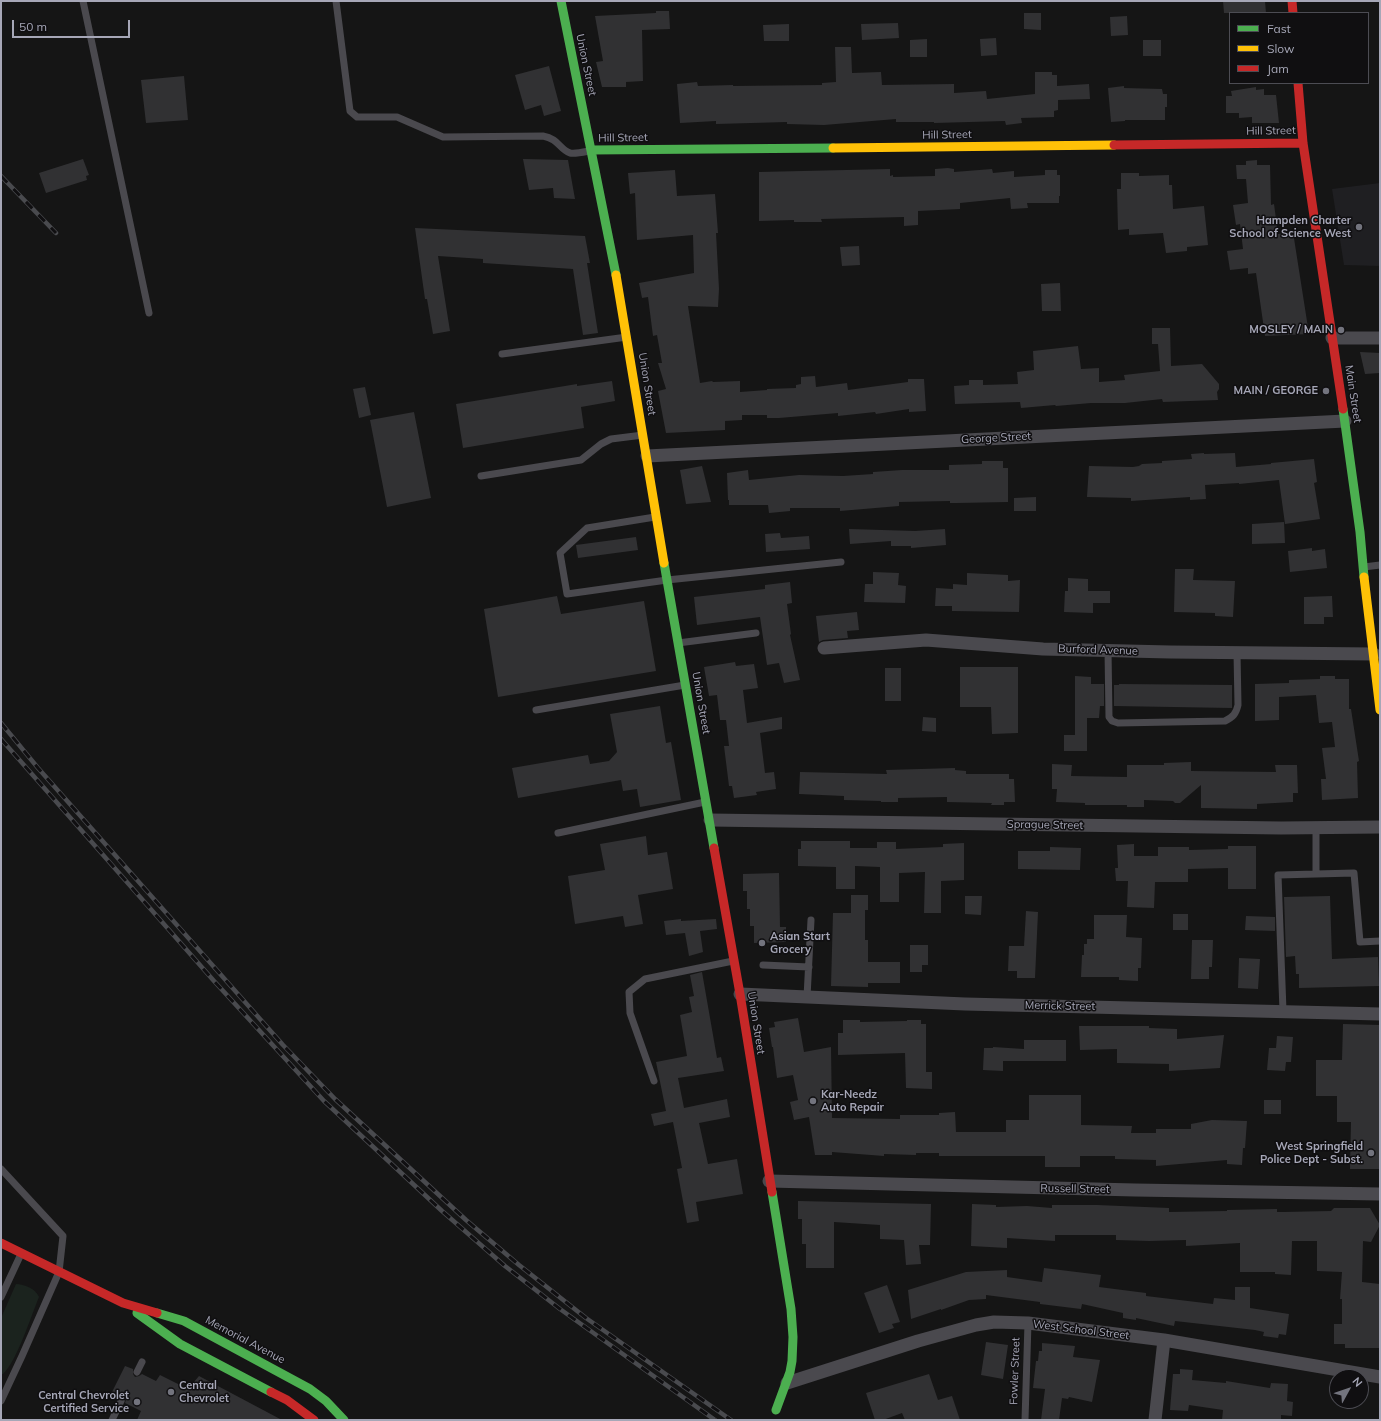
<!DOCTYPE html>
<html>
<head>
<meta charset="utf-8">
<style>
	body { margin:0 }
	#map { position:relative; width:1381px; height:1421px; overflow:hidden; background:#151515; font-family:Mulish,sans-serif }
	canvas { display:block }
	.frame { position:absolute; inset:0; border:2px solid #a6a7b7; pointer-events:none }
	.legend { position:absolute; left:1229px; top:12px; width:140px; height:72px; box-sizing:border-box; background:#100f11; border:1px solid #4c4c53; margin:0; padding:5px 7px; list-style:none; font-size:12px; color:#a6a7b7 }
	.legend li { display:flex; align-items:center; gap:8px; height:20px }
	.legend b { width:20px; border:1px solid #4c4c53 }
	.north { position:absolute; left:1329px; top:1369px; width:40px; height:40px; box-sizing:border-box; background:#100f11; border:1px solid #4c4c53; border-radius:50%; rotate:50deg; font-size:11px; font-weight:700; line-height:16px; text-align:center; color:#a6a7b7 }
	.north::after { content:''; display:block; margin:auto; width:14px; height:18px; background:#73747e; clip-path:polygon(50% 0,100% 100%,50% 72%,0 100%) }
	.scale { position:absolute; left:12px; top:20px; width:118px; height:18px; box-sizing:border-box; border:2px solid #a6a7b7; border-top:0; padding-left:5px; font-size:12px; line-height:14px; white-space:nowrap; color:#a6a7b7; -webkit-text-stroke:3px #100f11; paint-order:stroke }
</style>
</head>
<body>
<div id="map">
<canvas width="1381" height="1421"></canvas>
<div class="frame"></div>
<ul class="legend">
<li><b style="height:5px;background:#4caf50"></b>Fast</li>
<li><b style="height:5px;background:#ffc107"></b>Slow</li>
<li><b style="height:5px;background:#c62828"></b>Jam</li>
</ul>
<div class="north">N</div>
<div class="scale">50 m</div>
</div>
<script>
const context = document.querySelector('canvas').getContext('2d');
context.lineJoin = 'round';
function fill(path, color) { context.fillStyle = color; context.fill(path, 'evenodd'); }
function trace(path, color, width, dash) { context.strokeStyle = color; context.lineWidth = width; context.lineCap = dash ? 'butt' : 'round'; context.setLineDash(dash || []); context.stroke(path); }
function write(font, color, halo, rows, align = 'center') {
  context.font = font + ' Mulish,sans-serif'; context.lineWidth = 3; context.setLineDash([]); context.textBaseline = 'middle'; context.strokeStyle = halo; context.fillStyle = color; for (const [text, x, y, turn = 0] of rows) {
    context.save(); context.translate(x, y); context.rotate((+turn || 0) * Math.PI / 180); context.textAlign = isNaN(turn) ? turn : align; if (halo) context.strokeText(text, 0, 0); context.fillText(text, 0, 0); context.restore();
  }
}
fill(new Path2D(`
	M 1380,183 L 1380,266 L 1344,265 L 1332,189 Z`), '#1f1f22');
fill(new Path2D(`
	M 16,1284 C 24,1284 36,1289 39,1297 C 31,1316 17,1361 3,1374 L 1,1374 L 1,1318 Z`), '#1b231e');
fill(new Path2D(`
	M 1223,1 L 1265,1 L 1266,13 L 1224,13 Z
	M 656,11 L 669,11 L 670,29 L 642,30 L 643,81 L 626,82 L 626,87 L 602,87 L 596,62 L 603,61 L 595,16 L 656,13 Z
	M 1024,13 L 1041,13 L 1041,30 L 1024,29 Z
	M 1127,16 L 1128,35 L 1111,36 L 1110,17 Z
	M 898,23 L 899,38 L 862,40 L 861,24 Z
	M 789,24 L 789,41 L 764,41 L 763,25 Z
	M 996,38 L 997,55 L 981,56 L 980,39 Z
	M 927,39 L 927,57 L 910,57 L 910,40 Z
	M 1143,40 L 1161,40 L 1161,56 L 1143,56 Z
	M 835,47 L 851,47 L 852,73 L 881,72 L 882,85 L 954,84 L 954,93 L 986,91 L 987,99 L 1035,94 L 1035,72 L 1052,72 L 1052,75 L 1057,75 L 1057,86 L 1089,84 L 1090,99 L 1058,100 L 1058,110 L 1054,111 L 1054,117 L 1021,118 L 1022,123 L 1006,125 L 1005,121 L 934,123 L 934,122 L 896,122 L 896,119 L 824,125 L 787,124 L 787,122 L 716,124 L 716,121 L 680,123 L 677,84 L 697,82 L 698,86 L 733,85 L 733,86 L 822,85 L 822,83 L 836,82 Z
	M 549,66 L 561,111 L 544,116 L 541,105 L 525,110 L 515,75 Z
	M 184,76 L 188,120 L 146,123 L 141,80 Z
	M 1124,86 L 1124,88 L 1162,89 L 1163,94 L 1167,94 L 1167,107 L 1165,107 L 1165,120 L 1125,120 L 1125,121 L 1111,122 L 1108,88 Z
	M 1256,87 L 1256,90 L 1264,89 L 1264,95 L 1276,95 L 1279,123 L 1252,123 L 1252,117 L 1239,118 L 1239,113 L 1226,113 L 1226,96 L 1232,96 L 1231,91 Z
	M 83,159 L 89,175 L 86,176 L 87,180 L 46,193 L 39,173 Z
	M 523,159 L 568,160 L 575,199 L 554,198 L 553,188 L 529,190 Z
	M 1257,160 L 1257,165 L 1270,165 L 1271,205 L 1274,204 L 1278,234 L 1293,232 L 1309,334 L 1265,336 L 1256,273 L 1248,274 L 1248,268 L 1230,270 L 1227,251 L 1243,249 L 1240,224 L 1236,225 L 1233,205 L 1248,203 L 1246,179 L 1237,179 L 1236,165 L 1246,165 L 1246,161 Z
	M 948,168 L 954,169 L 954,172 L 992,169 L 993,173 L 1014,171 L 1014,177 L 1045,175 L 1045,170 L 1057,170 L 1057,175 L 1060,175 L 1060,196 L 1059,196 L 1059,203 L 1027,203 L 1028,208 L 1011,209 L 1010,198 L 960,203 L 960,209 L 918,211 L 918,225 L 904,226 L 904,217 L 821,219 L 822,222 L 794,222 L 794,220 L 759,221 L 759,172 L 890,169 L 890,176 L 893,175 L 893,177 L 935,176 L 935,169 Z
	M 675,170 L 677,196 L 715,194 L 718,233 L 716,233 L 719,289 L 718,307 L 688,306 L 700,383 L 712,381 L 713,382 L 740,381 L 740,392 L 767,390 L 767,389 L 796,388 L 796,385 L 801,384 L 801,377 L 815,376 L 816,387 L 847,383 L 848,390 L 908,382 L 908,379 L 924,379 L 926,411 L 909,412 L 909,409 L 876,414 L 875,412 L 838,416 L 838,413 L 779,418 L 767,418 L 767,415 L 742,415 L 742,420 L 725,421 L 725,430 L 666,433 L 658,391 L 666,389 L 658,363 L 662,363 L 657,335 L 653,336 L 648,297 L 642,298 L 639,283 L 694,273 L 693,235 L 637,240 L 635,193 L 630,194 L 628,173 Z
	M 1121,173 L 1139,173 L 1139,176 L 1169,175 L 1169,185 L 1172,185 L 1173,209 L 1204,206 L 1208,245 L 1187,247 L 1187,251 L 1166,253 L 1163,233 L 1129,235 L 1129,229 L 1118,230 L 1117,189 L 1121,189 Z
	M 415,228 L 585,236 L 590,263 L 587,263 L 598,333 L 583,335 L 573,269 L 483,263 L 483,259 L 438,256 L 450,331 L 433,334 L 427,299 L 425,299 Z
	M 859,246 L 860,265 L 842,266 L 840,247 Z
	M 1060,283 L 1061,311 L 1042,311 L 1041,284 Z
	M 1152,328 L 1170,328 L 1171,366 L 1202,364 L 1219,384 L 1219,389 L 1217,392 L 1218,400 L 1163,402 L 1162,399 L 1125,403 L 1091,403 L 1056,406 L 1055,405 L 1021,408 L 1020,402 L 955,404 L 954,386 L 969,385 L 969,380 L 983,380 L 983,385 L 1018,384 L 1017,372 L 1034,370 L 1033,351 L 1078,346 L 1081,369 L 1099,368 L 1099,382 L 1125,380 L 1124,375 L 1160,371 L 1158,344 L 1152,344 Z
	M 1360,352 L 1380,353 L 1380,373 L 1365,374 Z
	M 612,381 L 615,401 L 581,407 L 584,428 L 463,448 L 456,404 L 577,384 L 577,386 Z
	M 365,387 L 371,415 L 359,418 L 353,389 Z
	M 414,412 L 431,498 L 387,507 L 370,420 Z
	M 1204,453 L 1204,454 L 1235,453 L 1236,467 L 1271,464 L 1271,463 L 1314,459 L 1317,482 L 1314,483 L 1320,519 L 1285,524 L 1279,480 L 1239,484 L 1239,483 L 1205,485 L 1206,499 L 1190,500 L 1190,497 L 1131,501 L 1131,498 L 1087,497 L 1089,466 L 1133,467 L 1139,466 L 1142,464 L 1162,463 L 1162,461 L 1192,459 L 1191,454 Z
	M 982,461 L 1003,461 L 1003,468 L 1008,468 L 1008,502 L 957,503 L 950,503 L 950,501 L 899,502 L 899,506 L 840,511 L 840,508 L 790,508 L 790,511 L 769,513 L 768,505 L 729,505 L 729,500 L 728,500 L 727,473 L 748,470 L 749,480 L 799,475 L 843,476 L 873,474 L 873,472 L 902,470 L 949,470 L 949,465 L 982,464 Z
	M 702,466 L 711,502 L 686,504 L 680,470 Z
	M 1036,497 L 1036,511 L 1014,511 L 1014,498 Z
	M 1284,522 L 1285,543 L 1252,544 L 1252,524 Z
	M 849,529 L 915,531 L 945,529 L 946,545 L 911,548 L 911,546 L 891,546 L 891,541 L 850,544 Z
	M 780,533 L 781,538 L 809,536 L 810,549 L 766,552 L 765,534 Z
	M 636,537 L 638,550 L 578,558 L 576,545 Z
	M 1312,548 L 1312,551 L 1325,549 L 1327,568 L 1290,572 L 1288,551 Z
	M 1175,569 L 1194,569 L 1193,580 L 1235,581 L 1233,617 L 1215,616 L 1215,613 L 1174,612 Z
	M 873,572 L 899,573 L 898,585 L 906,586 L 905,603 L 864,602 L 865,584 L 873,584 Z
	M 967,573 L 1008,575 L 1008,581 L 1020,580 L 1019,612 L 952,611 L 952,606 L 935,606 L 936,588 L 953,589 L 953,584 L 967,585 Z
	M 1068,578 L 1088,579 L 1088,591 L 1110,591 L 1110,603 L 1093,603 L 1093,613 L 1064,612 L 1065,591 L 1068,591 Z
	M 790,582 L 792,603 L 787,604 L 791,634 L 790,635 L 800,680 L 784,683 L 779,663 L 767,665 L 760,617 L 697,625 L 694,597 L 765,589 L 765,585 Z
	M 557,596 L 561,614 L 644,601 L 656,671 L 498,697 L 484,609 Z
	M 1332,596 L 1333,617 L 1324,617 L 1324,624 L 1304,624 L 1304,597 Z
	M 857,612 L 859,630 L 847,631 L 848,638 L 823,640 L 819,642 L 816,616 Z
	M 735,662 L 736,666 L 754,664 L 758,688 L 743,690 L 747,723 L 782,717 L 782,729 L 760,733 L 765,773 L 774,772 L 776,789 L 756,792 L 757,795 L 734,798 L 732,786 L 729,786 L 724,746 L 729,746 L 726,720 L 720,720 L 717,695 L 709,696 L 704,667 Z
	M 960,667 L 1018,667 L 1018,733 L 992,734 L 991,707 L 960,707 Z
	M 885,668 L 901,668 L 901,701 L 885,701 Z
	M 1075,676 L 1091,677 L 1091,684 L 1104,684 L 1104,706 L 1100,706 L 1099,718 L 1087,718 L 1087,751 L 1064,751 L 1064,735 L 1075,735 Z
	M 1320,676 L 1335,676 L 1335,679 L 1349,679 L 1349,709 L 1351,709 L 1359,761 L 1357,762 L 1358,798 L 1322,800 L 1321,779 L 1326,779 L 1322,748 L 1335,747 L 1332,722 L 1319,723 L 1316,695 L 1279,697 L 1279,720 L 1255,721 L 1255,684 L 1289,683 L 1289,680 L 1320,679 Z
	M 1119,684 L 1232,685 L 1232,708 L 1114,706 L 1114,685 L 1119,685 Z
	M 660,706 L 666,743 L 671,742 L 681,800 L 640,807 L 637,789 L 623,791 L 621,780 L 518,798 L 512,768 L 588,755 L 590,764 L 609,761 L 617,752 L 610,714 Z
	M 923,717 L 936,718 L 936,732 L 922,731 Z
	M 1191,762 L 1191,771 L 1276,772 L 1275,765 L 1297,765 L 1298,793 L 1293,793 L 1293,802 L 1257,804 L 1257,809 L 1201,808 L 1201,785 L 1180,803 L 1175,803 L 1173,801 L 1144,800 L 1144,807 L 1127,807 L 1127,805 L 1085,805 L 1085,803 L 1056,802 L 1057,789 L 1052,789 L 1052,764 L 1072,765 L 1071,776 L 1127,777 L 1127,765 L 1164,765 L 1164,763 Z
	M 955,768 L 955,770 L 966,771 L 966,774 L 1009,774 L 1009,779 L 1014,779 L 1015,802 L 1004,802 L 1004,805 L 991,805 L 992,803 L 947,802 L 947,797 L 898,798 L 898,802 L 881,802 L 881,801 L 844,800 L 844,796 L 799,794 L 800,772 L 887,774 L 886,770 Z
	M 646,836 L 648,855 L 667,852 L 673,889 L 638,895 L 643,924 L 625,927 L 623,916 L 575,924 L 568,876 L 605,870 L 600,844 Z
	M 801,841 L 850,841 L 850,848 L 877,848 L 877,842 L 896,842 L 896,849 L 943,847 L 943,844 L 964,843 L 964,880 L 941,881 L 941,913 L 924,913 L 925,872 L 899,873 L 899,902 L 880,902 L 880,867 L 855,866 L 855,889 L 836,889 L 836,867 L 798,866 L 798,849 L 801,849 Z
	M 1134,844 L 1134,856 L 1158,856 L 1158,847 L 1189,847 L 1189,850 L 1228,849 L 1228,846 L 1256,846 L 1256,889 L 1228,889 L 1228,868 L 1188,869 L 1188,882 L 1155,882 L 1154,908 L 1127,907 L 1128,881 L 1116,881 L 1115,868 L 1118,868 L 1117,845 Z
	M 1050,847 L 1081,848 L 1080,870 L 1018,869 L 1018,851 L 1050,851 Z
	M 779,873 L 780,927 L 786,927 L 786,942 L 754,943 L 754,926 L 750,926 L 750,909 L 747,909 L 747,891 L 743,891 L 743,874 Z
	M 851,895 L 868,895 L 868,910 L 865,910 L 865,940 L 868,940 L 868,962 L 900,962 L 900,983 L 868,983 L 868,987 L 831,986 L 833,913 L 851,913 Z
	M 965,896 L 982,896 L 981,915 L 965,914 Z
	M 1330,896 L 1332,959 L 1378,957 L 1379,986 L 1299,988 L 1299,974 L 1296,974 L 1295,956 L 1286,957 L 1284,897 Z
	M 1026,911 L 1038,912 L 1035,978 L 1017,978 L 1017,971 L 1008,971 L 1009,946 L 1024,946 Z
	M 1173,914 L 1188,914 L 1188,930 L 1173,930 Z
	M 1094,915 L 1127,915 L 1126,937 L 1142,938 L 1141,968 L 1138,968 L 1138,981 L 1119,980 L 1119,977 L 1081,977 L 1082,955 L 1084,955 L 1084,944 L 1087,944 L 1087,939 L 1094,939 Z
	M 1246,916 L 1275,917 L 1275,931 L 1245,930 Z
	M 681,919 L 681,921 L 716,919 L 717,929 L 700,931 L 703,952 L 689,956 L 685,933 L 666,935 L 664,921 Z
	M 1192,940 L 1213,940 L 1212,967 L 1209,967 L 1209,979 L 1191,979 Z
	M 910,945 L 928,945 L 928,965 L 922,965 L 922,972 L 910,972 Z
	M 1239,958 L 1260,959 L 1258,989 L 1238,988 Z
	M 702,972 L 717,1058 L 721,1057 L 724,1071 L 678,1078 L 684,1108 L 727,1099 L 730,1117 L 699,1123 L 708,1164 L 737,1159 L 743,1194 L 696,1202 L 699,1221 L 687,1223 L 677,1169 L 682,1168 L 673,1122 L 654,1126 L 651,1114 L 666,1111 L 656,1062 L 687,1056 L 680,1015 L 692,1012 L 689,997 L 694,996 L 690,975 Z
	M 798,1018 L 804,1052 L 831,1047 L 832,1118 L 900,1119 L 900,1115 L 939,1115 L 939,1113 L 955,1112 L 956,1132 L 1006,1132 L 1006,1120 L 1029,1120 L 1029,1095 L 1081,1095 L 1081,1125 L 1132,1126 L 1131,1133 L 1156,1133 L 1156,1129 L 1191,1129 L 1191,1124 L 1212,1120 L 1247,1121 L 1245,1148 L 1243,1148 L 1242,1165 L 1227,1164 L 1227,1160 L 1156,1166 L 1156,1160 L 1115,1159 L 1115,1156 L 1080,1156 L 1080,1167 L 1045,1167 L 1045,1156 L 939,1156 L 939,1153 L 916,1153 L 916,1155 L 884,1154 L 884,1156 L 832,1152 L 832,1155 L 815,1155 L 809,1117 L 794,1120 L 790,1102 L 798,1100 L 793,1075 L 777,1078 L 773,1047 L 772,1047 L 769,1028 L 775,1027 L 774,1022 Z
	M 843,1020 L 860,1020 L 860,1022 L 907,1021 L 907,1020 L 921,1020 L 921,1024 L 926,1024 L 926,1072 L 932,1072 L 932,1089 L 906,1088 L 905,1053 L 838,1055 L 838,1033 L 843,1033 Z
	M 1343,1024 L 1380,1025 L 1380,1169 L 1350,1169 L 1351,1122 L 1337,1122 L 1337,1096 L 1316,1096 L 1316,1060 L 1342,1060 Z
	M 1079,1026 L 1149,1026 L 1149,1028 L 1177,1029 L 1177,1039 L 1224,1035 L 1220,1068 L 1169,1071 L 1169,1064 L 1117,1063 L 1117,1049 L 1080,1050 Z
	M 1277,1036 L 1293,1037 L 1291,1062 L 1286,1062 L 1285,1071 L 1267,1070 L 1269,1048 L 1276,1048 Z
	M 1024,1040 L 1066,1040 L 1066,1061 L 1003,1061 L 1003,1071 L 983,1070 L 984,1048 L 993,1048 L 993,1047 L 1024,1049 Z
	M 1264,1100 L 1281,1100 L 1281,1114 L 1264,1114 Z
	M 798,1201 L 931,1204 L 930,1245 L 919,1245 L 921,1264 L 906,1265 L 904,1240 L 880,1239 L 880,1225 L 834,1222 L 834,1268 L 806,1268 L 806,1244 L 802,1244 L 802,1219 L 798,1219 Z
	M 972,1204 L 996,1205 L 996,1207 L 1027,1206 L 1052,1208 L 1052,1205 L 1097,1205 L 1169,1208 L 1169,1212 L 1227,1211 L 1227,1210 L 1277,1209 L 1277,1212 L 1283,1212 L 1331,1211 L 1334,1208 L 1370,1208 L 1380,1225 L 1371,1242 L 1363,1241 L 1362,1282 L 1380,1284 L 1380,1348 L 1345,1348 L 1345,1344 L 1334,1344 L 1334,1324 L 1342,1324 L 1342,1299 L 1340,1299 L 1342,1272 L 1317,1271 L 1317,1241 L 1292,1241 L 1291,1275 L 1275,1274 L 1275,1272 L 1240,1272 L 1240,1243 L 1186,1246 L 1186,1240 L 1149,1241 L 1116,1240 L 1116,1235 L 1055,1235 L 1055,1241 L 1007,1238 L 1007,1248 L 971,1246 Z
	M 1044,1268 L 1101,1275 L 1099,1287 L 1146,1293 L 1146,1296 L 1213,1304 L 1214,1298 L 1235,1300 L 1235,1287 L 1250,1287 L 1250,1308 L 1289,1314 L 1286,1335 L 1279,1334 L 1278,1338 L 1263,1336 L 1264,1332 L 1255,1330 L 1175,1321 L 1174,1326 L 1136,1318 L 1136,1320 L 1123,1318 L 1123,1313 L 1082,1304 L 1081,1309 L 1040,1304 L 1040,1302 L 986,1295 L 986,1299 L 969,1300 L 941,1310 L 941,1309 L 911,1319 L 908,1290 L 966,1272 L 1007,1270 L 1007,1277 L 1042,1282 Z
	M 887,1285 L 900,1322 L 892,1324 L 894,1328 L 879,1333 L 864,1293 Z
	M 986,1342 L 1008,1345 L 1003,1379 L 981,1375 Z
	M 1042,1343 L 1075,1346 L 1073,1357 L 1100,1360 L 1092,1402 L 1069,1397 L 1068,1399 L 1062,1398 L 1059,1420 L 1041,1420 L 1045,1389 L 1033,1388 L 1036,1361 L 1038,1361 L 1039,1351 L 1042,1351 Z
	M 125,1366 L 133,1369 L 133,1374 L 135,1377 L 139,1376 L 142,1374 L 156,1381 L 160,1375 L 188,1389 L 199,1376 L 282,1420 L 137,1420 L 141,1411 L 125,1403 L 126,1400 L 123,1397 L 120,1396 L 116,1399 L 110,1396 Z
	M 1180,1369 L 1193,1370 L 1192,1380 L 1226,1383 L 1226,1381 L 1270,1388 L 1271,1383 L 1288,1384 L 1287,1401 L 1293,1402 L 1292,1416 L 1281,1415 L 1281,1420 L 1222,1420 L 1223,1410 L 1189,1405 L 1188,1411 L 1170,1410 L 1173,1374 L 1180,1374 Z
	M 929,1374 L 938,1400 L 952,1396 L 960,1420 L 905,1420 L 902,1413 L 883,1420 L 875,1420 L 866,1393 Z`), '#313133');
trace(new Path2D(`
	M 83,1 L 149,313
	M 336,1 L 350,111 L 357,117 L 397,117 L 443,137 L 543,136 C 559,139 559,149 570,153 C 575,154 584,152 589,151
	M 502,354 L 627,337
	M 481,476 L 581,460 L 601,444 L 611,439 L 643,435
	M 655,517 L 587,528 L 560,553 L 567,594 L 667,580 L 841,562
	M 1364,567 L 1380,565
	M 678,643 L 756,633
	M 1108,650 L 1109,717 L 1112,721 L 1118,723 L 1225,721 C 1233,717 1236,714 1238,705 L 1237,653
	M 536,710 L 685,685
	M 558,833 L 705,802
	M 1316,874 L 1316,828
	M 763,965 L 809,967
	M 807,997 L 811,920
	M 1283,1011 L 1278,875 L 1354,873 L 1360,942 L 1380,941
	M 654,1081 L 630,1013 L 629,992 L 645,979 L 733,961
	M 1,1169 L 63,1236 L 59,1272 L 22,1356 L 1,1401
	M 1,1297 L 21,1254
	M 137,1372 L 142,1362
	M 112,1420 L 121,1401
	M 1025,1420 L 1028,1323`), '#4a494e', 7);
trace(new Path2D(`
	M 1332,338 L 1380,338
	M 647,456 L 1345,421
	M 824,648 L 926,640 L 1043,649 L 1170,652 L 1374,654
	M 710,820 L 1281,828 L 1380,827
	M 740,994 L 965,1004 L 1380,1014
	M 769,1181 L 1135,1190 L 1380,1194
	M 787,1383 L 918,1341 L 976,1325 L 994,1322 L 1028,1323 L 1164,1340 L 1380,1377
	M 1155,1420 L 1164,1340`), '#4a494e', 13);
trace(new Path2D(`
	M 561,1 L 616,275
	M 591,150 L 833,148
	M 1343,409 L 1360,532 L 1364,577
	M 664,563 L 714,848
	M 772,1192 L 791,1309 L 793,1337 L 792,1361 L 790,1372 L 776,1410
	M 137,1313 L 180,1344 L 271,1392
	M 157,1313 L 184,1321 L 310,1389 L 326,1401 L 344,1420`), '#4caf50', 9);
trace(new Path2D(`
	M 833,148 L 1114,145
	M 616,275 L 664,563
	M 1364,577 L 1380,710`), '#ffc107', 9);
trace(new Path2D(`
	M 1292,1 L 1293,13
	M 1298,83 L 1303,143 L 1343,409
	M 1114,145 L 1303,143
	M 714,848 L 740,994 L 772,1192
	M 1,1243 L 123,1303 L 157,1313
	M 271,1392 L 287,1400 L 314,1420`), '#c62828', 9);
const rail = new Path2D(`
	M 1,176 L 56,233
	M 1,723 L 38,768 L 283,1045 L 335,1099 L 466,1220 L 519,1265 L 586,1318 L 731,1420
	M 1,739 L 214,981 L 324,1101 L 442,1211 L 505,1266 L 560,1309 L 715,1420`);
trace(rail, '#494a4e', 4.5);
trace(rail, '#100f11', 3, [9]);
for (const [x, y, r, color] of [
	[1359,227,4,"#73747e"],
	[1341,330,4,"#73747e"],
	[1326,391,4,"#73747e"],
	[762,943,4,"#73747e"],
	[813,1101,4,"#73747e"],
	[1371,1153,4,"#73747e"],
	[171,1392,4,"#73747e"],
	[137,1402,4,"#73747e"]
]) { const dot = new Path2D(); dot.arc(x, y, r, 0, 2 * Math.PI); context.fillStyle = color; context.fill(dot); trace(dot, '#100f11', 1.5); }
write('11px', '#a6a7b7', '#100f11', [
	["Union Street",586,65,78],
	["Hill Street",1271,131,-1],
	["Hill Street",947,135,-1],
	["Hill Street",623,138,-1],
	["Union Street",647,384,81],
	["Main Street",1353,394,81],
	["George Street",996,438,-3],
	["Burford Avenue",1098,650,2],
	["Union Street",701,703,80],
	["Sprague Street",1045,825,1],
	["Merrick Street",1060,1006,1],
	["Union Street",756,1023,81],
	["Russell Street",1075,1189,1],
	["West School Street",1081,1330,7],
	["Memorial Avenue",245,1340,28],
	["Fowler Street",1015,1371,-88]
]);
write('bold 11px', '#a6a7b7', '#100f11', [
	["Hampden Charter",1351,221],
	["School of Science West",1351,234],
	["MOSLEY / MAIN",1333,330],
	["MAIN / GEORGE",1318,391],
	["Asian Start",770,937,"left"],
	["Grocery",770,950,"left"],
	["Kar-Needz",821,1095,"left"],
	["Auto Repair",821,1108,"left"],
	["West Springfield",1363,1147],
	["Police Dept - Subst.",1363,1160],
	["Central",179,1386,"left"],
	["Chevrolet",179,1399,"left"],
	["Central Chevrolet",129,1396],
	["Certified Service",129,1409]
], 'right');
</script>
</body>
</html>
